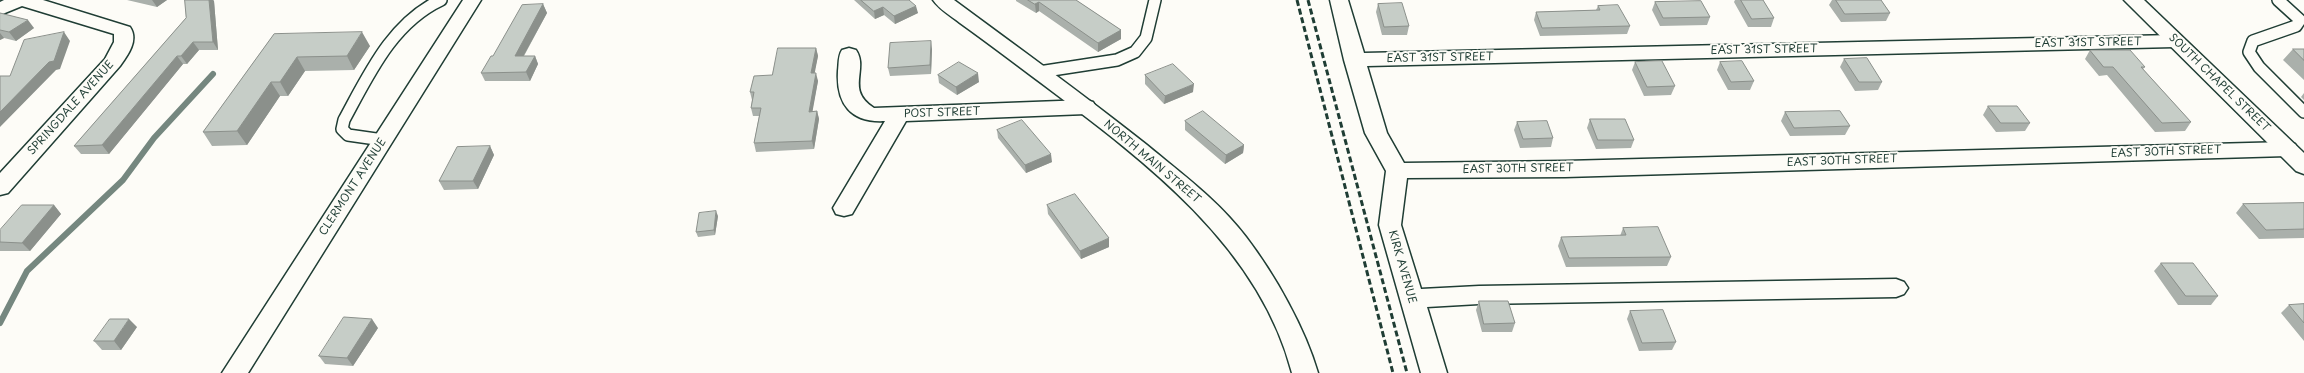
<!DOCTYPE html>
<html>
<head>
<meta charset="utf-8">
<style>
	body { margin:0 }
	canvas { display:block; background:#fdfcf7 }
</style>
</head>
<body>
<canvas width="2304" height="373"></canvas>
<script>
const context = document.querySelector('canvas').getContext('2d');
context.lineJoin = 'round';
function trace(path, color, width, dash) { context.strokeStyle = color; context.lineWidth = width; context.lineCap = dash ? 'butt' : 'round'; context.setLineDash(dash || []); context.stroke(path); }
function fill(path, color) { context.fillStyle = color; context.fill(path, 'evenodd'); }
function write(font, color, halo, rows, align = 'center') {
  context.font = font + ' "Playpen Sans",sans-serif'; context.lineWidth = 4; context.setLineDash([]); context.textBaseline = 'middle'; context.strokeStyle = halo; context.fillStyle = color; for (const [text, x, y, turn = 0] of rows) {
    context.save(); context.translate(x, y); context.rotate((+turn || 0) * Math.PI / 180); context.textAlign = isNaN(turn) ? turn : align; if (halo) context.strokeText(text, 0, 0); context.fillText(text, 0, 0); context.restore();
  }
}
trace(new Path2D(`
	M 0,323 L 27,271 L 123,180 L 154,138 L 213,74`), '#75877f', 6);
const lane = new Path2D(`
	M 2278,0 L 2300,20 L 2296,26 L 2253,41 L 2249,52 L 2259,67 L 2304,112
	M 1039,72 L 1117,60 L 1135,52 L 1146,38 L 1155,0
	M 383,140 L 348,135 L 342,129 L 344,120 C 369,74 392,23 441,0`);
const street = new Path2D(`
	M 4,0 L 43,0 L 130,27 C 139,40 128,55 120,66 L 8,193 L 0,195 L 0,173 L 105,59 L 114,42 L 114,34 L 22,6 L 0,15 L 0,2 Z
	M 463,0 L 481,0 L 248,373 L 222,373 Z
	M 1330,0 L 1348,0 L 1364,53 L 2174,35 L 2181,37 L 2184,41 L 2181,45 L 2174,47 L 1367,66 L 1387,133 L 1404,163 L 1565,161 L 2287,142 L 2295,144 L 2298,149 L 2295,154 L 2287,156 L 1565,177 L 1407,178 L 1401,225 L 1421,289 L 1479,286 L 1896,279 L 1904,282 L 1908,288 L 1904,294 L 1896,297 L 1479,304 L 1427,307 L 1447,373 L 1421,373 L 1379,225 L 1386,171 L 1365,133 L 1344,60 Z
	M 849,48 L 856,50 C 869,69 845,90 874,108 L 1086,100 L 1093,102 L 1096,107 L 1093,112 L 1086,114 L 906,121 L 852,214 L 844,216 L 836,214 L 833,208 L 885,121 C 851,123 836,104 838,71 C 839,63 838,56 842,50 Z`);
const secondary = new Path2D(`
	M 2124,0 L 2144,0 L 2304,153 L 2304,174 L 2296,171 Z`);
const primary = new Path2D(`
	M 933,0 L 954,0 C 1019,48 1084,95 1147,145 C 1182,174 1219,201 1246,237 C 1275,275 1305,328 1318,373 L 1292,373 C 1257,237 1127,148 1021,68 C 1001,53 981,38 960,23 C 951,16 939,9 933,0 Z`);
trace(lane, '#1f3d34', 14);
trace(street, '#1f3d34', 3);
trace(secondary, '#1f3d34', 3);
trace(primary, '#1f3d34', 3);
trace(lane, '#fdfcf7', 11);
fill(street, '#fdfcf7');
fill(secondary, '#fdfcf7');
fill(primary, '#fdfcf7');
trace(new Path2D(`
	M 1297,0 L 1393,373
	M 1308,0 L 1407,373`), '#1f3d34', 3, [6, 3]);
fill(new Path2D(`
	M 127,0 L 167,0 L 157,7 Z
	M 185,0 L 213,0 L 214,1 L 218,50 L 199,50 L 187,64 L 183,64 L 109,154 L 81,154 L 74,146 L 186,18 Z
	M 854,0 L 909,0 L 918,13 L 895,24 L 884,15 L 875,19 Z
	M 1016,0 L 1076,0 L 1121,30 L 1121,39 L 1098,52 L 1039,11 L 1036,13 L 1016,1 Z
	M 1735,0 L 1763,0 L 1774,18 L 1771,27 L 1748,27 L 1734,2 Z
	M 1832,0 L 1881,0 L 1890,13 L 1886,21 L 1841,22 L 1829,5 Z
	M 1655,2 L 1710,17 L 1707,25 L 1660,26 L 1652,10 Z
	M 543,4 L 547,13 L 524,56 L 535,56 L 538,64 L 530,81 L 485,81 L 481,73 L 493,56 Z
	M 1378,4 L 1409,26 L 1407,35 L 1382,35 L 1376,12 Z
	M 1598,6 L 1630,26 L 1627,34 L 1540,36 L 1534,20 L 1536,12 L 1596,10 Z
	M 0,13 L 34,28 L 16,41 L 4,38 L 0,40 Z
	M 274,34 L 370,46 L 354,70 L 305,71 L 288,96 L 280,96 L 247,145 L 212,146 L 203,132 Z
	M 816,48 L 818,56 L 814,73 L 818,81 L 812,111 L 817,111 L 819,119 L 814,149 L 756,152 L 754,143 L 759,116 L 753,116 L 751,108 L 752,100 L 750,92 L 772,75 Z
	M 932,49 L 931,74 L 890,76 L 888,68 Z
	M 2293,49 L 2304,49 L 2304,80 L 2283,60 Z
	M 2090,50 L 2145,67 L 2143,69 L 2191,122 L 2185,131 L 2155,132 L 2107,75 L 2099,76 L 2085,59 Z
	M 1844,59 L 1882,82 L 1878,90 L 1855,91 L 1840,67 Z
	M 1635,62 L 1675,86 L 1671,95 L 1644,96 L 1632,70 Z
	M 1720,62 L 1754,81 L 1750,90 L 1728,90 L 1717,70 Z
	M 938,75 L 979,82 L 957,95 L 939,83 Z
	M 1145,75 L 1193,92 L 1164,104 L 1145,84 Z
	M 2304,93 L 2304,100 L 2301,97 Z
	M 1988,106 L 2030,123 L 2025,131 L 1996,132 L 1983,115 Z
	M 1785,112 L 1850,126 L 1845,135 L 1790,136 L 1781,121 Z
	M 1590,119 L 1634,140 L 1631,148 L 1596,149 L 1587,128 Z
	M 1185,121 L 1244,145 L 1243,153 L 1225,164 L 1185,130 Z
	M 1517,122 L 1553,138 L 1551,147 L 1520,148 L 1514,130 Z
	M 997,130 L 1052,162 L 1026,173 L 998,138 Z
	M 490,146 L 494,155 L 478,189 L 444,190 L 439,181 Z
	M 2304,203 L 2304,238 L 2259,239 L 2236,213 L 2243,204 Z
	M 54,205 L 61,214 L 30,251 L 0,251 L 0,230 Z
	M 1047,205 L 1109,247 L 1081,259 L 1048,214 Z
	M 718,216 L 715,235 L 698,237 L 696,232 Z
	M 1623,228 L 1671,257 L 1667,266 L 1566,267 L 1558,246 L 1561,237 L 1620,236 Z
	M 2161,263 L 2218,296 L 2211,305 L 2178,305 L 2154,271 Z
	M 1479,301 L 1515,323 L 1512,332 L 1482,332 L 1476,310 Z
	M 2304,304 L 2304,341 L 2281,313 L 2289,305 Z
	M 1630,311 L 1676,342 L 1672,350 L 1639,351 L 1627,319 Z
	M 137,327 L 121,350 L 102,350 L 94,341 Z
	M 378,328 L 353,366 L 325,364 L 319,356 Z`), '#aab0ab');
fill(new Path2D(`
	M 152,0 L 167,0 L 157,7 Z
	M 209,0 L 213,0 L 214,1 L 218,50 L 213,42 Z
	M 1039,2 L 1039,11 L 1036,13 L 1035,4 Z
	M 543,4 L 547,13 L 519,64 L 515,56 Z
	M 916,6 L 918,13 L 895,24 L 894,16 Z
	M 883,7 L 884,15 L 875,19 L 874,11 Z
	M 28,20 L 34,28 L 16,41 L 9,32 Z
	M 1121,30 L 1121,39 L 1098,52 L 1098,43 Z
	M 64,32 L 70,41 L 60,69 L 56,70 L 0,127 L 0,112 Z
	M 362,32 L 370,46 L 354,70 L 347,56 Z
	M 0,33 L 4,38 L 0,40 Z
	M 931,41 L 932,49 L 931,74 L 930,65 Z
	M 193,42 L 199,50 L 187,64 L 181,56 Z
	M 816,48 L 818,56 L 813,82 L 811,73 Z
	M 177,56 L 183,64 L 109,154 L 102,145 Z
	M 535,56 L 538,64 L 530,81 L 526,72 Z
	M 297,57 L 305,71 L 288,96 L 280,82 Z
	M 816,73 L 818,81 L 811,120 L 809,112 Z
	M 978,73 L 979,82 L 957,95 L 956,87 Z
	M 271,82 L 280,96 L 247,145 L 237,131 Z
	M 1194,84 L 1193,92 L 1164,104 L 1165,96 Z
	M 817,111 L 819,119 L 814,149 L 812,141 Z
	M 1244,145 L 1243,153 L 1225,164 L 1226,155 Z
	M 490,146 L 494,155 L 478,189 L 473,181 Z
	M 1051,154 L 1052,162 L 1026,173 L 1025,165 Z
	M 54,205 L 61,214 L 30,251 L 22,243 Z
	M 716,211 L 718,216 L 715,235 L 714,230 Z
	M 1109,238 L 1109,247 L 1081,259 L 1080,251 Z
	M 129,319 L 137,327 L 121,350 L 114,341 Z
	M 372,319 L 378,328 L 353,366 L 347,358 Z`), '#8b908b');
const building = new Path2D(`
	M 185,0 L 209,0 L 213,42 L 193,42 L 181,56 L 177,56 L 102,145 L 74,146 L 186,18 Z
	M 861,0 L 909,0 L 916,6 L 894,16 L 883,7 L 874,11 Z
	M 1028,0 L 1076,0 L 1121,30 L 1098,43 L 1039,2 L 1035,4 Z
	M 1741,0 L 1763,0 L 1774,18 L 1752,19 Z
	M 1836,0 L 1881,0 L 1890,13 L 1845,14 Z
	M 1701,1 L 1710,17 L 1663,18 L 1655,2 Z
	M 1402,3 L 1409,26 L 1384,27 L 1378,4 Z
	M 543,4 L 515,56 L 535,56 L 526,72 L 481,73 L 491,56 L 493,56 L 522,5 Z
	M 1618,5 L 1630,26 L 1542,28 L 1536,12 L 1600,10 L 1598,6 Z
	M 0,13 L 28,20 L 9,32 L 0,30 Z
	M 64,32 L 54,61 L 49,62 L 0,112 L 0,76 L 10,76 L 24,40 Z
	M 362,32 L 347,56 L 297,57 L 280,82 L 271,82 L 237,131 L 203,132 L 274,34 Z
	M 931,41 L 930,65 L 888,68 L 890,43 Z
	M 778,48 L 816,48 L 811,73 L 816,73 L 809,112 L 817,111 L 812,141 L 754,143 L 761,108 L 751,108 L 754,92 L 750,92 L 754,76 L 772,75 Z
	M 2293,49 L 2304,49 L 2304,60 Z
	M 2090,50 L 2130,50 L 2145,67 L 2141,67 L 2191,122 L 2162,123 L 2113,67 L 2104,67 Z
	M 1867,58 L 1882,82 L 1859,82 L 1844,59 Z
	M 1662,61 L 1675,86 L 1647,87 L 1635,62 Z
	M 1742,61 L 1754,81 L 1731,82 L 1720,62 Z
	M 959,62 L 978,73 L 956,87 L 938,75 Z
	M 1173,64 L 1194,84 L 1165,96 L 1145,75 Z
	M 1988,106 L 2017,106 L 2030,123 L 2001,123 Z
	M 1203,111 L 1244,145 L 1226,155 L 1185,121 Z
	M 1840,111 L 1850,126 L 1794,128 L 1785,112 Z
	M 1590,119 L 1625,119 L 1634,140 L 1598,140 Z
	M 1022,120 L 1051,154 L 1025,165 L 997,130 Z
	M 1547,121 L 1553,138 L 1523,139 L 1517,122 Z
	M 490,146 L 473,181 L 439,181 L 457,147 Z
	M 1075,194 L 1109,238 L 1080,251 L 1047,205 Z
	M 2304,203 L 2304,229 L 2266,230 L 2243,204 Z
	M 22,205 L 54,205 L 22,243 L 0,242 L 0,230 Z
	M 716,211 L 714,230 L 696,232 L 699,213 Z
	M 1658,227 L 1671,257 L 1569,258 L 1561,237 L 1626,235 L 1623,228 Z
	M 2161,263 L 2193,263 L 2218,296 L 2186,296 Z
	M 1479,301 L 1508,301 L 1515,323 L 1484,324 Z
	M 2304,304 L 2304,323 L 2289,305 Z
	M 1663,310 L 1676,342 L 1642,343 L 1630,311 Z
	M 344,317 L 372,319 L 347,358 L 319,356 Z
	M 110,319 L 129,319 L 114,341 L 94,341 Z`);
fill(building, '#c6cdc7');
trace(building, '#8b908b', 1);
write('11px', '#1f3d34', '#fdfcf7', [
	["EAST 31ST STREET",2088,43,-1],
	["EAST 31ST STREET",1764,50,-1],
	["EAST 31ST STREET",1440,58,-1],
	["SOUTH CHAPEL STREET",2219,83,44],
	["SPRINGDALE AVENUE",71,108,-48],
	["POST STREET",942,113,-2],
	["EAST 30TH STREET",2166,152,-2],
	["EAST 30TH STREET",1842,161,-2],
	["NORTH MAIN STREET",1152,162,40],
	["EAST 30TH STREET",1518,169,-1],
	["CLERMONT AVENUE",353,187,-57],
	["KIRK AVENUE",1402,267,74]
]);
</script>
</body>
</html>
